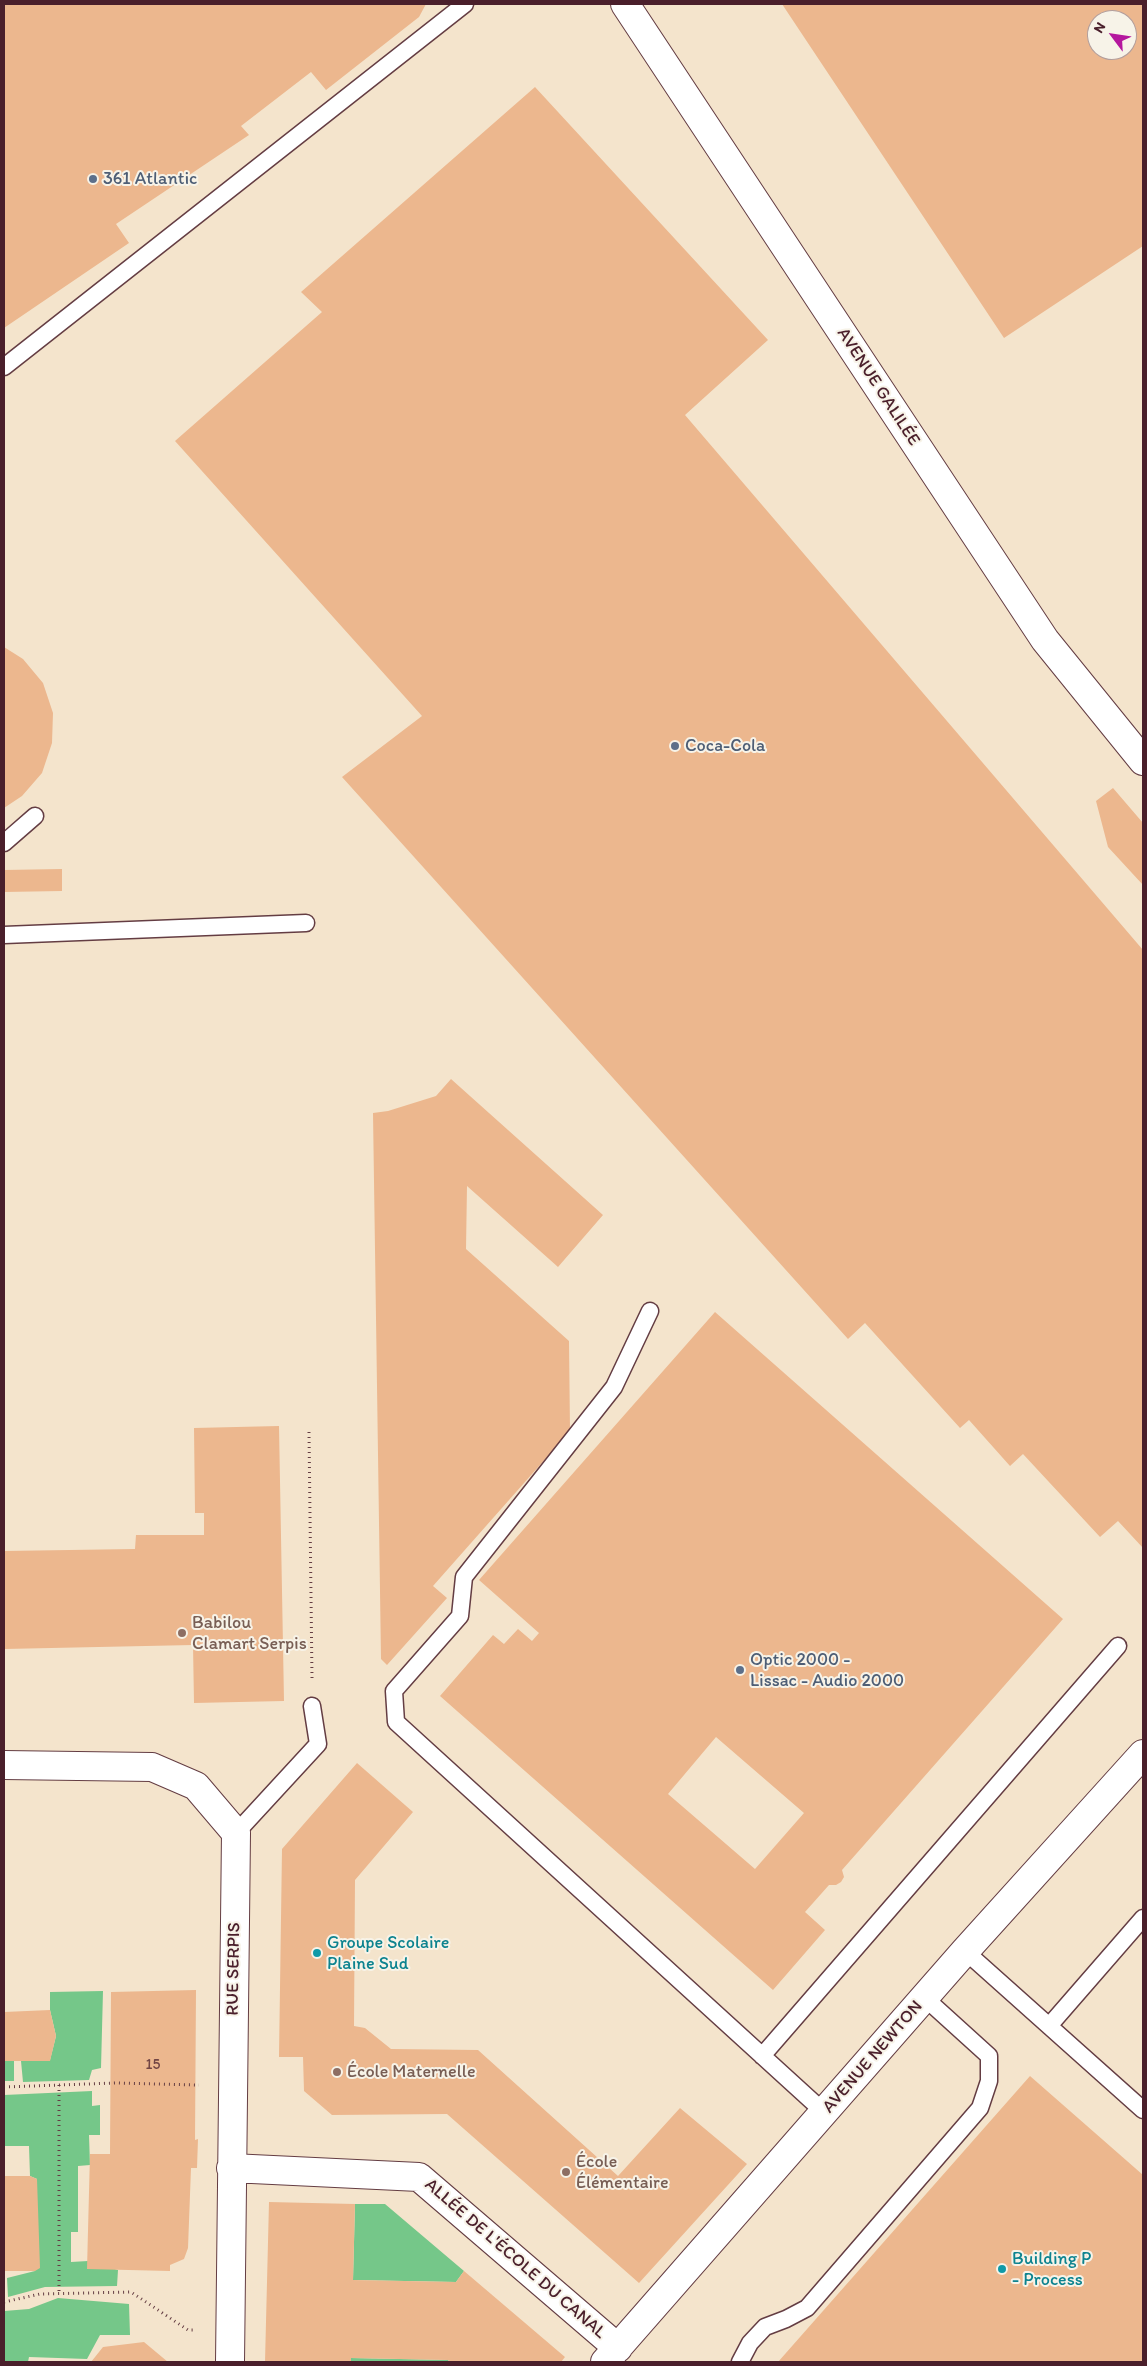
<!DOCTYPE html>
<html>
<head>
<meta charset="utf-8">
<style>
	body { margin:0 }
	#map { position:relative; width:1147px; height:2366px; overflow:hidden; background:#f4e4cc; font-family:Itim,sans-serif }
	canvas { display:block }
	.frame { position:absolute; inset:0; border:5px solid #4a1f2b; pointer-events:none }
	.north { position:absolute; left:1087px; top:10px; width:50px; height:50px; box-sizing:border-box; background:#f7f3e8; border:1px solid #b29e9c; border-radius:50%; rotate:301deg; font-size:14px; font-weight:700; line-height:20px; text-align:center; color:#4a1f2b }
	.north::after { content:''; display:block; margin:auto; width:18px; height:22px; background:#b5179e; clip-path:polygon(50% 0,100% 100%,50% 72%,0 100%) }
</style>
</head>
<body>
<div id="map">
<canvas width="1147" height="2366"></canvas>
<div class="frame"></div>
<div class="north">N</div>
</div>
<script>
const context = document.querySelector('canvas').getContext('2d');
context.lineJoin = 'round';
function fill(path, color) { context.fillStyle = color; context.fill(path, 'evenodd'); }
function trace(path, color, width, dash) { context.strokeStyle = color; context.lineWidth = width; context.lineCap = dash ? 'butt' : 'round'; context.setLineDash(dash || []); context.stroke(path); }
function write(font, color, halo, rows, align = 'center') {
  context.font = font + ' Itim,sans-serif'; context.lineWidth = 4; context.setLineDash([]); context.textBaseline = 'middle'; context.strokeStyle = halo; context.fillStyle = color; for (const [text, x, y, turn = 0] of rows) {
    context.save(); context.translate(x, y); context.rotate((+turn || 0) * Math.PI / 180); context.textAlign = isNaN(turn) ? turn : align; if (halo) context.strokeText(text, 0, 0); context.fillText(text, 0, 0); context.restore();
  }
}
fill(new Path2D(`
	M 103,1991 L 101,2068 L 92,2070 L 89,2080 L 23,2082 L 21,2061 L 50,2060 L 56,2036 L 50,2010 L 50,1992 Z
	M 4,2061 L 14,2061 L 14,2081 L 4,2081 Z
	M 92,2091 L 92,2106 L 100,2105 L 100,2135 L 89,2135 L 90,2165 L 78,2166 L 78,2232 L 71,2232 L 71,2262 L 88,2261 L 118,2270 L 117,2286 L 45,2287 L 8,2297 L 7,2278 L 35,2271 L 37,2179 L 30,2176 L 29,2146 L 4,2146 L 4,2095 Z
	M 355,2204 L 385,2204 L 464,2271 L 456,2282 L 353,2280 Z
	M 58,2298 L 129,2304 L 130,2335 L 100,2335 L 87,2359 L 29,2357 L 28,2362 L 4,2362 L 4,2311 L 29,2309 Z
	M 351,2358 L 448,2360 L 450,2362 L 351,2362 Z`), '#75c789');
fill(new Path2D(`
	M 4,4 L 426,4 L 419,17 L 326,90 L 311,72 L 241,126 L 249,135 L 116,224 L 129,243 L 4,328 Z
	M 782,4 L 1143,4 L 1143,246 L 1004,338 ZM 1097,20 L 1127,20 L 1127,50 L 1097,50 Z
	M 535,87 L 768,340 L 685,415 L 1143,950 L 1143,1548 L 1118,1521 L 1100,1537 L 1023,1454 L 1010,1466 L 969,1420 L 960,1428 L 865,1323 L 848,1339 L 342,777 L 422,716 L 175,441 L 322,312 L 301,292 Z
	M 4,647 L 23,659 L 43,683 L 53,713 L 52,743 L 42,773 L 22,796 L 4,808 Z
	M 1113,788 L 1143,823 L 1143,885 L 1108,847 L 1096,801 Z
	M 62,869 L 62,891 L 4,892 L 4,870 Z
	M 451,1079 L 603,1215 L 558,1267 L 467,1186 L 466,1249 L 569,1341 L 570,1431 L 433,1586 L 447,1598 L 387,1665 L 381,1659 L 373,1113 L 388,1111 L 436,1096 Z
	M 715,1312 L 1063,1619 L 842,1870 L 844,1877 L 841,1882 L 836,1885 L 829,1885 L 805,1912 L 825,1930 L 773,1990 L 440,1696 L 493,1635 L 504,1644 L 518,1629 L 532,1641 L 539,1633 L 479,1580 ZM 716,1737 L 804,1813 L 755,1869 L 668,1794 Z
	M 279,1426 L 284,1701 L 194,1703 L 193,1645 L 4,1649 L 4,1551 L 135,1549 L 136,1535 L 204,1535 L 204,1513 L 195,1513 L 194,1428 Z
	M 357,1763 L 413,1812 L 355,1880 L 354,2026 L 365,2028 L 391,2049 L 478,2050 L 618,2176 L 680,2108 L 747,2164 L 639,2283 L 447,2114 L 332,2115 L 304,2091 L 303,2057 L 279,2057 L 282,1849 Z
	M 196,1990 L 195,2140 L 198,2139 L 197,2168 L 191,2168 L 188,2248 L 184,2259 L 170,2265 L 170,2271 L 87,2269 L 90,2154 L 110,2154 L 111,1992 Z
	M 50,2010 L 56,2036 L 50,2061 L 4,2061 L 4,2012 Z
	M 1030,2076 L 1143,2175 L 1143,2362 L 778,2362 Z
	M 4,2176 L 30,2176 L 37,2179 L 40,2268 L 35,2271 L 4,2271 Z
	M 269,2202 L 355,2204 L 353,2280 L 456,2282 L 464,2271 L 565,2357 L 561,2362 L 450,2362 L 448,2360 L 351,2358 L 351,2362 L 265,2362 Z
	M 144,2342 L 168,2362 L 91,2362 L 103,2347 Z`), '#ecb78e');
const lane = new Path2D(`
	M 4,367 L 465,4
	M 4,843 L 35,816
	M 4,935 L 306,923
	M 650,1311 L 614,1387 L 464,1577 L 460,1616 L 394,1691 L 396,1722 L 825,2113
	M 236,1833 L 318,1744 L 312,1706
	M 965,1951 L 1143,2110
	M 1049,2026 L 1143,1918
	M 762,2056 L 1118,1646
	M 740,2362 L 750,2343 L 765,2327 L 786,2319 L 807,2308 L 980,2108 L 989,2081 L 989,2056 L 925,1998`);
const street = new Path2D(`
	M 625,4 L 1045,640 L 1143,761
	M 4,1765 L 152,1767 L 196,1786 L 236,1833 L 230,2362
	M 231,2168 L 419,2177 L 618,2348
	M 605,2362 L 965,1951 L 1143,1754`);
trace(lane, '#643d43', 19);
trace(street, '#643d43', 30);
trace(new Path2D(`
	M 309,1432 L 312,1678
	M 59,2085 L 59,2294
	M 4,2087 L 115,2083 L 199,2085
	M 4,2302 L 40,2294 L 131,2292 L 188,2330 L 196,2330`), '#643d43', 3, [1, 4]);
trace(lane, '#fff', 16);
trace(street, '#fff', 28);
for (const [x, y, r, color] of [
	[93,179,5,"#5c6f8a"],
	[675,746,5,"#5c6f8a"],
	[182,1633,5,"#8d6e63"],
	[740,1670,5,"#5c6f8a"],
	[317,1953,5,"#0f9aa8"],
	[337,2072,5,"#8d6e63"],
	[566,2172,5,"#8d6e63"],
	[1002,2269,5,"#0f9aa8"]
]) { const dot = new Path2D(); dot.arc(x, y, r, 0, 2 * Math.PI); context.fillStyle = color; context.fill(dot); trace(dot, '#f7f3e8', 2); }
write('15px', '#724544', null, [
	["15",153,2065]
]);
write('18px', '#4e5e75', '#f7f3e8', [
	["361 Atlantic",103,179],
	["Coca-Cola",685,746],
	["Optic 2000 -",750,1660],
	["Lissac - Audio 2000",750,1681]
], 'left');
write('18px', '#4a1f2b', '#f7f3e8', [
	["AVENUE GALILÉE",878,387,57],
	["RUE SERPIS",234,1969,-89],
	["AVENUE NEWTON",873,2057,-49],
	["ALLÉE DE L'ÉCOLE DU CANAL",515,2259,41]
]);
write('18px', '#785e54', '#f7f3e8', [
	["Babilou",192,1623],
	["Clamart Serpis",192,1644],
	["École Maternelle",347,2072],
	["École",576,2162],
	["Élémentaire",576,2183]
], 'left');
write('18px', '#0d838f', '#f7f3e8', [
	["Groupe Scolaire",327,1943],
	["Plaine Sud",327,1964],
	["Building P",1012,2259],
	["- Process",1012,2280]
], 'left');
</script>
</body>
</html>
